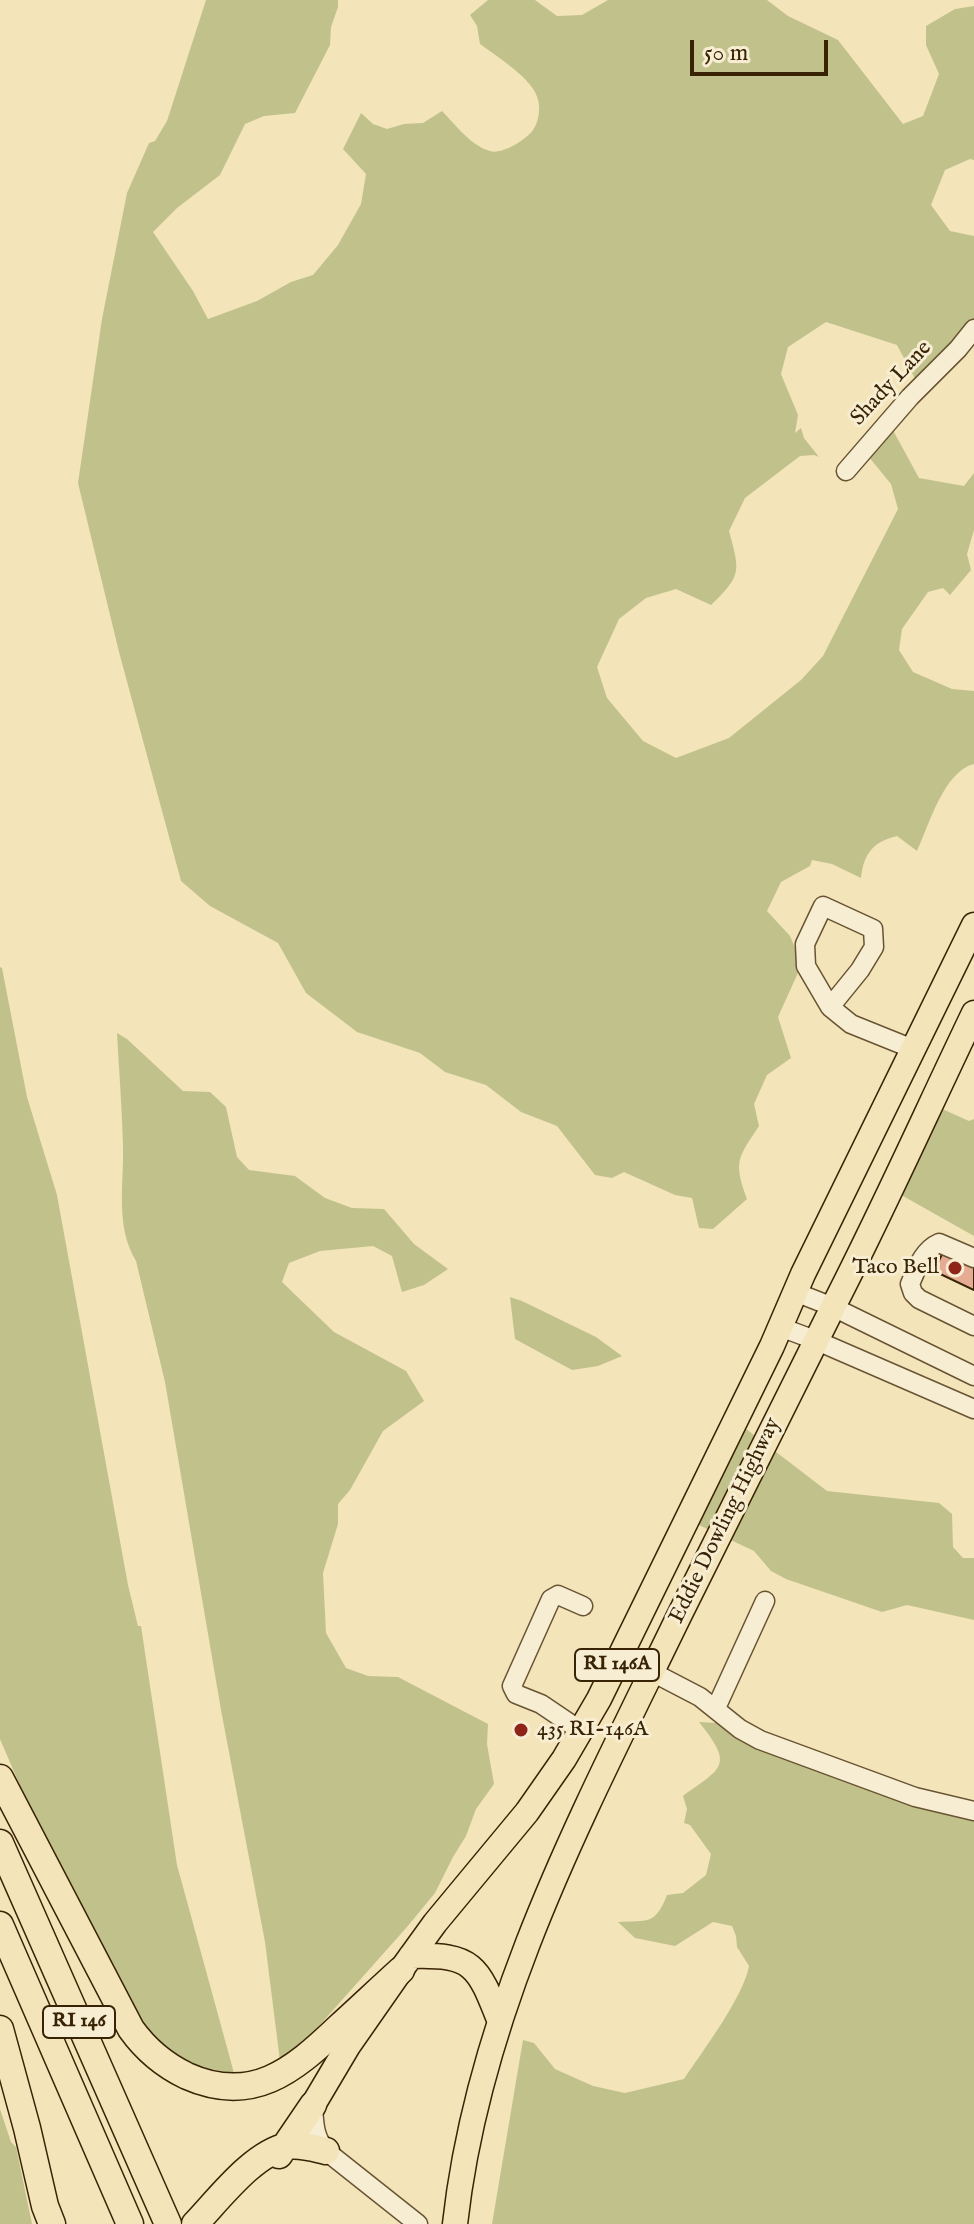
<!DOCTYPE html>
<html>
<head>
<meta charset="utf-8">
<style>
	body { margin:0 }
	#map { position:relative; width:974px; height:2224px; overflow:hidden; background:#f3e4b9; font-family:"IM FELL English",serif }
	canvas { display:block }
	.scale { position:absolute; left:690px; top:40px; width:138px; height:36px; box-sizing:border-box; border:4px solid #392305; border-top:0; padding-left:10px; font-size:24px; line-height:28px; white-space:nowrap; color:#392305; -webkit-text-stroke:6px #f7edd2; paint-order:stroke }
</style>
</head>
<body>
<div id="map">
<canvas width="974" height="2224"></canvas>
<div class="scale">50 m</div>
</div>
<script>
const context = document.querySelector('canvas').getContext('2d');
context.lineJoin = 'round';
function fill(path, color) { context.fillStyle = color; context.fill(path, 'evenodd'); }
function trace(path, color, width, dash) { context.strokeStyle = color; context.lineWidth = width; context.lineCap = dash ? 'butt' : 'round'; context.setLineDash(dash || []); context.stroke(path); }
function write(font, color, halo, rows, align = 'center') {
  context.font = font + ' "IM FELL English",serif'; context.lineWidth = 6; context.setLineDash([]); context.textBaseline = 'middle'; context.strokeStyle = halo; context.fillStyle = color; for (const [text, x, y, turn = 0] of rows) {
    context.save(); context.translate(x, y); context.rotate((+turn || 0) * Math.PI / 180); context.textAlign = isNaN(turn) ? turn : align; if (halo) context.strokeText(text, 0, 0); context.fillText(text, 0, 0); context.restore();
  }
}
fill(new Path2D(`
	M 206,0 L 338,0 L 338,7 L 331,27 L 330,45 L 295,113 L 264,116 L 245,124 L 220,175 L 177,208 L 153,232 L 193,291 L 208,319 L 257,301 L 291,282 L 313,275 L 338,245 L 361,204 L 366,174 L 343,149 L 361,113 L 373,124 L 387,129 L 404,124 L 423,123 L 442,111 C 456,125 470,145 490,151 C 501,155 526,140 533,130 C 540,120 541,104 536,94 C 528,76 496,56 480,44 L 477,26 L 470,15 L 488,0 L 535,0 L 557,16 L 582,15 L 608,0 L 767,0 L 788,16 L 838,40 L 903,124 L 923,116 L 939,74 L 926,45 L 926,26 L 955,9 L 974,6 L 974,160 L 970,159 L 945,170 L 931,205 L 950,231 L 974,236 L 974,328 L 920,388 L 897,345 L 826,322 L 788,347 L 781,374 L 798,415 L 795,433 L 801,428 L 804,438 L 819,457 L 814,455 L 800,456 L 745,498 L 729,531 C 740,572 742,575 711,605 L 676,589 L 646,598 L 619,619 L 597,667 L 607,698 L 643,741 L 676,758 L 729,738 L 801,680 L 823,656 L 898,509 L 891,484 L 864,451 L 889,423 L 919,478 L 964,486 L 974,473 L 974,530 L 967,554 L 971,570 L 950,595 L 943,588 L 928,592 L 902,629 L 899,650 L 913,672 L 952,689 L 974,691 L 974,764 C 944,771 929,825 917,851 L 897,836 C 873,842 864,853 861,878 L 832,864 L 812,860 L 810,866 L 781,882 L 767,911 L 790,936 L 802,964 L 778,1017 L 791,1058 L 767,1075 L 754,1104 L 759,1126 C 738,1158 733,1161 747,1199 L 713,1229 L 699,1228 L 692,1198 L 675,1195 L 624,1172 L 612,1178 L 595,1175 L 557,1126 L 521,1112 L 486,1085 L 445,1072 L 420,1053 L 357,1032 L 306,993 L 278,943 L 210,906 L 181,881 L 119,652 L 78,483 L 102,319 L 127,193 L 149,143 L 155,141 L 167,121 Z
	M 0,967 L 2,968 L 27,1097 L 57,1195 L 128,1585 L 137,1622 L 138,1626 L 141,1626 L 177,1865 L 234,2073 C 182,2066 165,2054 136,2011 L 27,1802 L 0,1739 Z
	M 117,1033 L 127,1039 L 183,1091 L 210,1092 L 226,1107 L 237,1157 L 249,1170 L 295,1176 L 325,1198 L 352,1208 L 384,1209 L 414,1244 L 448,1269 L 424,1285 L 402,1292 L 392,1256 L 373,1246 L 320,1251 L 289,1263 L 282,1282 L 334,1332 L 406,1371 L 424,1401 L 383,1431 L 350,1490 L 338,1504 L 338,1524 L 323,1573 L 326,1633 L 346,1668 L 368,1676 L 398,1677 L 488,1724 L 487,1744 L 494,1784 L 476,1809 L 466,1836 L 453,1857 L 435,1893 L 407,1927 L 302,2045 L 280,2061 L 265,1942 L 221,1710 L 165,1382 L 136,1261 C 115,1226 124,1185 123,1146 C 122,1108 119,1071 117,1033 Z
	M 929,1103 L 969,1121 L 974,1119 L 974,1236 L 887,1187 Z
	M 510,1297 L 522,1301 L 596,1337 L 622,1356 L 598,1366 L 572,1370 L 515,1339 Z
	M 733,1419 L 827,1491 L 939,1503 L 952,1514 L 953,1547 L 963,1558 L 974,1558 L 974,1620 L 907,1605 L 882,1612 L 786,1579 L 771,1571 L 754,1551 L 684,1518 Z
	M 699,1722 L 717,1723 L 974,1819 L 974,2224 L 492,2224 L 523,2040 L 534,2043 L 555,2069 L 593,2086 L 625,2093 L 684,2079 C 702,2052 744,1996 749,1966 L 737,1947 L 736,1936 L 732,1926 L 713,1922 L 675,1946 L 635,1938 L 618,1922 C 647,1920 655,1926 667,1895 L 683,1893 L 706,1875 L 711,1854 L 690,1825 L 684,1823 L 687,1809 L 683,1796 C 723,1767 734,1766 699,1722 Z
	M 0,2109 L 11,2142 L 16,2147 L 32,2224 L 0,2224 Z`), '#c1c28b');
const building = new Path2D(`
	M 944,1250 L 974,1264 L 974,1290 L 934,1271 Z`);
fill(building, '#e5ab93');
trace(building, '#392305', 2);
const minor = new Path2D(`
	M 846,471 L 910,397 L 958,349 L 974,329
	M 830,1007 L 806,966 L 805,944 L 823,906 L 873,929 L 874,947 L 860,970 L 830,1007 L 851,1024 L 913,1049
	M 974,1258 L 939,1243 C 923,1250 917,1268 910,1284 L 913,1293 L 919,1299 L 974,1326
	M 795,1292 L 833,1307 L 974,1376
	M 780,1327 L 815,1340 L 974,1409
	M 652,1672 L 700,1697 L 740,1729 L 760,1740 L 915,1797 L 974,1811
	M 716,1708 L 765,1601
	M 581,1731 L 541,1704 L 516,1694 L 512,1686 L 551,1599 L 558,1595 L 583,1606
	M 313,2105 C 314,2123 314,2137 326,2151 L 418,2224`);
const major = new Path2D(`
	M 411,1956 C 474,1954 478,1966 500,2022
	M 313,2105 L 348,2046 L 401,1970 L 435,1923 L 527,1812 L 564,1759 L 599,1699 L 772,1346 L 803,1274 L 974,925
	M 455,2224 C 479,2006 585,1810 679,1616 C 730,1513 781,1410 833,1307 C 883,1210 927,1111 974,1013`);
const highway = new Path2D(`
	M 0,1778 L 131,2029 C 146,2050 164,2065 187,2076 C 252,2105 293,2071 338,2028 C 359,2009 380,1989 401,1970
	M 0,1843 L 168,2224
	M 0,1925 L 130,2224
	M 0,2029 L 27,2128 L 45,2206 L 52,2224
	M 279,2155 L 313,2105
	M 195,2224 C 219,2199 253,2153 288,2146 C 300,2144 313,2148 326,2151`);
trace(minor, '#685332', 21);
trace(major, '#392305', 27);
trace(highway, '#392305', 29);
trace(minor, '#f7edd2', 18);
trace(major, '#f3e4b9', 24);
trace(highway, '#f3e4b9', 26);
for (const [x, y, r, color] of [
	[955,1268,8,"#8f2418"],
	[521,1730,8,"#8f2418"]
]) { const dot = new Path2D(); dot.arc(x, y, r, 0, 2 * Math.PI); context.fillStyle = color; context.fill(dot); trace(dot, '#f7edd2', 3); }
for (const [x, y, w] of [
	[617,1665,84],
	[79,2022,72]
]) { const box = new Path2D(); box.roundRect(x - w / 2, y - 16, w, 32, 6); context.fillStyle = '#f7edd2'; context.fill(box); trace(box, '#392305', 2); }
write('bold 20px', '#392305', null, [
	["RI 146A",617,1665],
	["RI 146",79,2022]
]);
write('22px', '#392305', '#f7edd2', [
	["Shady Lane",892,384,-47],
	["Eddie Dowling Highway",726,1521,-64]
]);
write('22px', '#392305', '#f7edd2', [
	["Taco Bell",939,1268],
	["435 RI-146A",537,1730,"left"]
], 'right');
</script>
</body>
</html>
